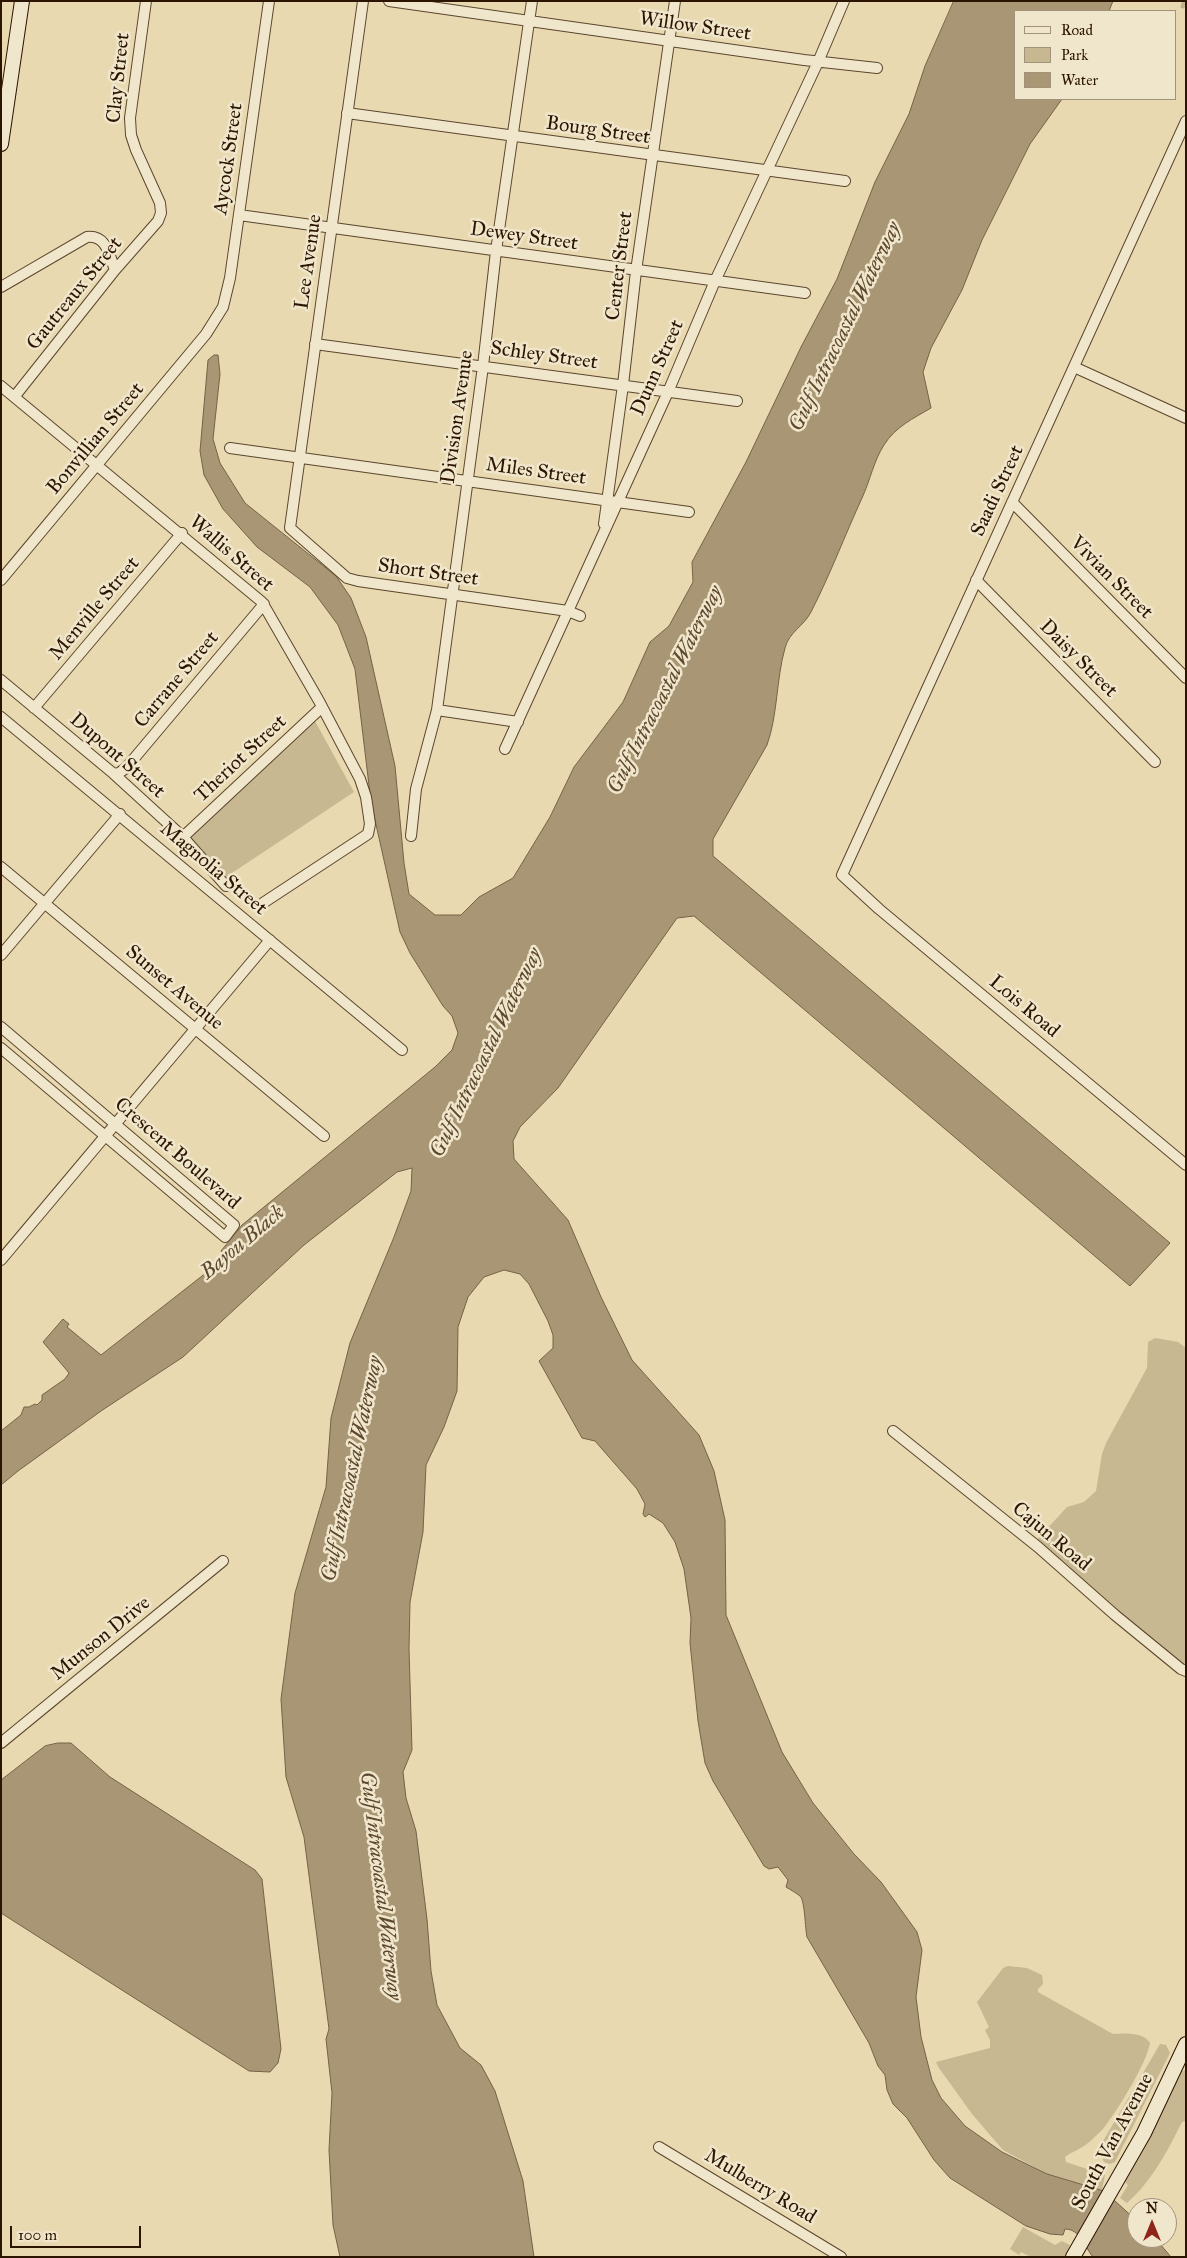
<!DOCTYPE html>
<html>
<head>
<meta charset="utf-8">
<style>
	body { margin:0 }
	#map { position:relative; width:1187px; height:2258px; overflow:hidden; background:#e8d9b0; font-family:"IM FELL Great Primer",serif }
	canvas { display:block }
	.frame { position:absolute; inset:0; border:2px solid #2c1500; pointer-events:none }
	.legend { position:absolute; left:1014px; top:10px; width:162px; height:90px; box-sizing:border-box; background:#f0e6cc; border:1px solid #a2927a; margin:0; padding:6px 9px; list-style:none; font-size:15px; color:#2c1500 }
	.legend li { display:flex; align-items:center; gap:10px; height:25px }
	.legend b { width:25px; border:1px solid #a2927a }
	.north { position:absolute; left:1127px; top:2198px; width:50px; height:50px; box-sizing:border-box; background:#f0e6cc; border:1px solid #a2927a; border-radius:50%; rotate:0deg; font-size:14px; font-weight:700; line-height:20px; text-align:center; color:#2c1500 }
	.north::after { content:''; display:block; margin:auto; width:18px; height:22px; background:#8f2418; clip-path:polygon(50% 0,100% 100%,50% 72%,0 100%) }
	.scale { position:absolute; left:10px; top:2226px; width:131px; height:22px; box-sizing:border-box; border:2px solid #2c1500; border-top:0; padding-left:6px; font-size:15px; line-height:18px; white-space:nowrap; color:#2c1500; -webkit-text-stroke:4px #f0e6cc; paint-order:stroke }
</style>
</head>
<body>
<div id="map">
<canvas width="1187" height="2258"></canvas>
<div class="frame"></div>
<ul class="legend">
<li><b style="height:6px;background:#f0e6cc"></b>Road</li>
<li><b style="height:14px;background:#c8b892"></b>Park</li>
<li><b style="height:14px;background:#a89674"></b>Water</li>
</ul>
<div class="north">N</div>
<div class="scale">100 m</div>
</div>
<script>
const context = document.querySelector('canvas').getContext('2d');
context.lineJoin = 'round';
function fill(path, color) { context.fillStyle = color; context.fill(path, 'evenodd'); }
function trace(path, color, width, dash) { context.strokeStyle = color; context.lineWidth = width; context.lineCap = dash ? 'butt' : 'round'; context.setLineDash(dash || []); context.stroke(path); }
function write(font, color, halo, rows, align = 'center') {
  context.font = font + ' "IM FELL Great Primer",serif'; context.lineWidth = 5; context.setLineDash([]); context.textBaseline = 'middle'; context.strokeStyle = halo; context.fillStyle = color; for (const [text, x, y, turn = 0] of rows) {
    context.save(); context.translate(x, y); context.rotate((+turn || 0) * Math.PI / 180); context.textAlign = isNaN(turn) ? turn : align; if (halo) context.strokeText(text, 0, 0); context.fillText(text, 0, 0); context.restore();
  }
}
fill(new Path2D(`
	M 315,721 L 354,792 L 226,877 L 189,836 Z
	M 1155,1338 L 1178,1342 L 1186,1348 L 1186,1667 L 1035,1542 L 1067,1507 L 1084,1502 L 1096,1491 L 1102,1454 L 1106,1443 L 1147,1368 L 1148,1342 Z
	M 1008,1966 L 1027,1968 L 1042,1975 L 1043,1984 L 1038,1989 L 1038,1992 L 1113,2034 C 1124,2033 1144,2032 1150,2043 C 1147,2063 1116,2113 1103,2129 C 1096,2136 1087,2145 1079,2149 C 1074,2152 1070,2153 1065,2157 L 1066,2162 L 1105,2175 L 1102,2190 L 1047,2174 L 1003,2150 L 972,2114 L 939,2068 L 936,2062 L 990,2048 L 990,2040 L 985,2030 L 989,2027 L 977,2002 L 1003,1968 Z
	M 1160,2044 L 1166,2045 L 1170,2053 L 1115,2162 L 1110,2164 L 1104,2162 L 1101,2154 L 1102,2143 Z
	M 1186,2070 L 1186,2121 L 1182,2122 C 1167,2152 1152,2181 1127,2203 L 1120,2198 L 1128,2185 L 1123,2180 L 1178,2072 Z
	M 1023,2227 L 1055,2245 L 1062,2241 L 1070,2245 L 1065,2257 L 1031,2257 L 1021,2252 L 1019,2255 L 1010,2249 Z`), '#c8b892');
const water = new Path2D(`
	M 954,1 L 1113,1 L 1109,11 L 1016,11 L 1016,99 L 1062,99 L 1030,144 L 982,240 L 962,290 L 931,348 L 923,372 L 931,408 C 914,418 895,427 884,445 C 874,460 870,481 862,498 C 845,535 830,575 811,612 C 804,626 789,632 785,648 C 776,680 778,714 767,745 L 713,839 L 713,856 L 1170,1243 L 1130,1286 L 694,916 L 677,918 L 558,1088 L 520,1127 L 513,1141 L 514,1159 L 568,1220 L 601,1297 L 632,1360 L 699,1435 L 714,1471 L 725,1520 L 726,1615 L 782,1752 L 813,1803 L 854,1854 L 881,1882 L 917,1932 L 922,1950 L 916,1997 L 921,2037 L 932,2080 L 941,2098 L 965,2126 L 1002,2152 L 1047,2174 L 1104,2191 L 1137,2221 L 1137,2238 L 1155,2238 L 1171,2257 L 1093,2257 C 1084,2246 1080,2229 1065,2229 L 1063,2235 L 1050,2234 L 1026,2226 L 950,2178 L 934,2160 L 907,2118 L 893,2104 L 887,2090 L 885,2075 L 878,2066 L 869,2043 L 807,1937 C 805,1928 805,1901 800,1896 C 796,1893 791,1890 786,1887 L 788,1880 L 778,1867 L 769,1869 L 764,1866 L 713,1781 L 705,1763 L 698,1721 L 690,1643 L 691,1618 L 684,1569 L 675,1542 L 663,1523 L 649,1514 L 645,1517 L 643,1514 L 645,1504 L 637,1489 L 595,1441 L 582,1438 L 539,1361 L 553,1348 L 553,1335 L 548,1321 L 529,1284 L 520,1274 L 504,1270 L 484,1277 L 468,1297 L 458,1327 L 457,1391 L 444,1427 L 426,1465 L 423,1532 L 410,1602 L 409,1649 L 412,1750 L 403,1772 L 406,1798 L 416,1831 L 427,1919 L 431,1971 L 437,2005 L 460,2048 L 481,2065 L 495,2091 L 523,2181 L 534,2257 L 340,2257 L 333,2225 L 329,2150 L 332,2093 L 326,2039 L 329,2029 L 304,1837 L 286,1777 L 281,1699 L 295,1593 L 326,1487 L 331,1418 L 350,1343 L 394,1237 L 411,1191 L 412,1168 L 397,1172 L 304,1245 L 183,1357 L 101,1411 L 18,1471 L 1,1485 L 1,1431 L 21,1415 L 24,1407 L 29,1407 L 35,1404 L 37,1405 L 42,1400 L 42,1395 L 65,1379 L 69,1373 L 43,1342 L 63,1319 L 69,1324 L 67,1327 L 101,1355 L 225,1258 L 221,1251 L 242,1225 L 435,1067 L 452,1050 L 458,1033 L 452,1016 L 443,1006 L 410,953 L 400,932 L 371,802 L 355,669 L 338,625 L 310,587 L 257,547 L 223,509 L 204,475 L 200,451 L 208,360 L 214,355 L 218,355 L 220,374 L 213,439 L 220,463 L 245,503 L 336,576 L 351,598 L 366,637 L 395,766 L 404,863 L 409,894 L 435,915 L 461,915 L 479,897 L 513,878 L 550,817 L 574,767 L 623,702 L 650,642 L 669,626 L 693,582 L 692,562 L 746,462 L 801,347 L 837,279 L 875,182 L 909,114 L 925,66 Z
	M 58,1743 L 71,1743 L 110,1777 L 255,1870 L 262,1879 L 281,2049 L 278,2063 L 270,2072 L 249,2071 L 1,1913 L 1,1780 L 45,1746 Z`);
fill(water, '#a89674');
trace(water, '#766246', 1);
trace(new Path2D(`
	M 1182,1 L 1186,2`), '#c2b28d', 14, [14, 7]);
const street = new Path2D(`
	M 363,1 L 290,528 L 347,578 L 358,581 L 568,611 L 580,616
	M 389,1 L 804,60 L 877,68
	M 347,113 L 845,181
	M 1186,121 L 842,875 L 879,909 L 1186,1165
	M 239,215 L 805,293
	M 1,287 L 87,237 C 107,235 109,255 115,270
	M 315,344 L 737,401
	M 1074,367 L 1186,418
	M 1,386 L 262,602 L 319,701 L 360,779 L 366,797 L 370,824 L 368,834 L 263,903
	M 15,396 L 115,270 L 158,221 L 161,213 L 160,203 L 136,150 L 131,135 L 130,118 L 146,1
	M 230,448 L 689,512
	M 1012,502 L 1186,678
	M 604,524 L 623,385 L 636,271 L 675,1
	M 1,580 L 206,334 L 223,307 L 230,278 L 269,1
	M 976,580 L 1155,762
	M 1,680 L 114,774 L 183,837 L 226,886
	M 34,708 L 182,533
	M 437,710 L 518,722
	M 1,717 L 402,1050
	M 505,749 L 668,392 L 715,281 L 818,62 L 844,1
	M 114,774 L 119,773 L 126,768 L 264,604
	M 411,836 L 416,789 L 437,710 L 483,366 L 496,251 L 532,1
	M 183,837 L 322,707
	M 1,867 L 324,1136
	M 1,955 L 120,814
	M 1,1027 L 234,1225 L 225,1237 L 1,1048
	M 1,1260 L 270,940
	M 893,1431 L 1038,1547 L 1115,1615 L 1181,1669 L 1186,1671
	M 1,1743 L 223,1561
	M 659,2147 L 841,2257`);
const secondary = new Path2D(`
	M 1,144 L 22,1
	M 1073,2257 L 1144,2133 L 1186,2044`);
trace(street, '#5b462c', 12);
trace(secondary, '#2c1500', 16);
trace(street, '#f0e6cc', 10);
trace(secondary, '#f0e6cc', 14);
write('20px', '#2c1500', '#f0e6cc', [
	["Willow Street",695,27,8],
	["Clay Street",119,78,-84],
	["Bourg Street",598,131,8],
	["Aycock Street",229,159,-82],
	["Dewey Street",524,237,8],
	["Lee Avenue",309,262,-82],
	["Center Street",620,266,-83],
	["Gautreaux Street",75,294,-51],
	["Schley Street",544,356,8],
	["Dunn Street",658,368,-66],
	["Division Avenue",458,417,-82],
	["Bonvillian Street",96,439,-50],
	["Miles Street",536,472,8],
	["Saadi Street",998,491,-65],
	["Wallis Street",231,554,41],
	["Short Street",428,573,8],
	["Vivian Street",1111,578,45],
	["Menville Street",95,609,-50],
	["Daisy Street",1078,659,45],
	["Carrane Street",177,680,-50],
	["Dupont Street",117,756,41],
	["Theriot Street",241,759,-43],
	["Magnolia Street",213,869,40],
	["Sunset Avenue",174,988,40],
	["Lois Road",1024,1007,40],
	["Crescent Boulevard",177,1154,41],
	["Cajun Road",1051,1537,40],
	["Munson Drive",101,1639,-39],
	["South Van Avenue",1113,2142,-62],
	["Mulberry Road",760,2187,31]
]);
write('italic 21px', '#5e492e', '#f0e6cc', [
	["Gulf Intracoastal Waterway",846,327,-64],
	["Gulf Intracoastal Waterway",666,690,-63],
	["Gulf Intracoastal Waterway",487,1053,-64],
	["Bayou Black",243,1243,-40],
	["Gulf Intracoastal Waterway",353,1469,-78],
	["Gulf Intracoastal Waterway",380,1886,83]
]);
</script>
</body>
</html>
